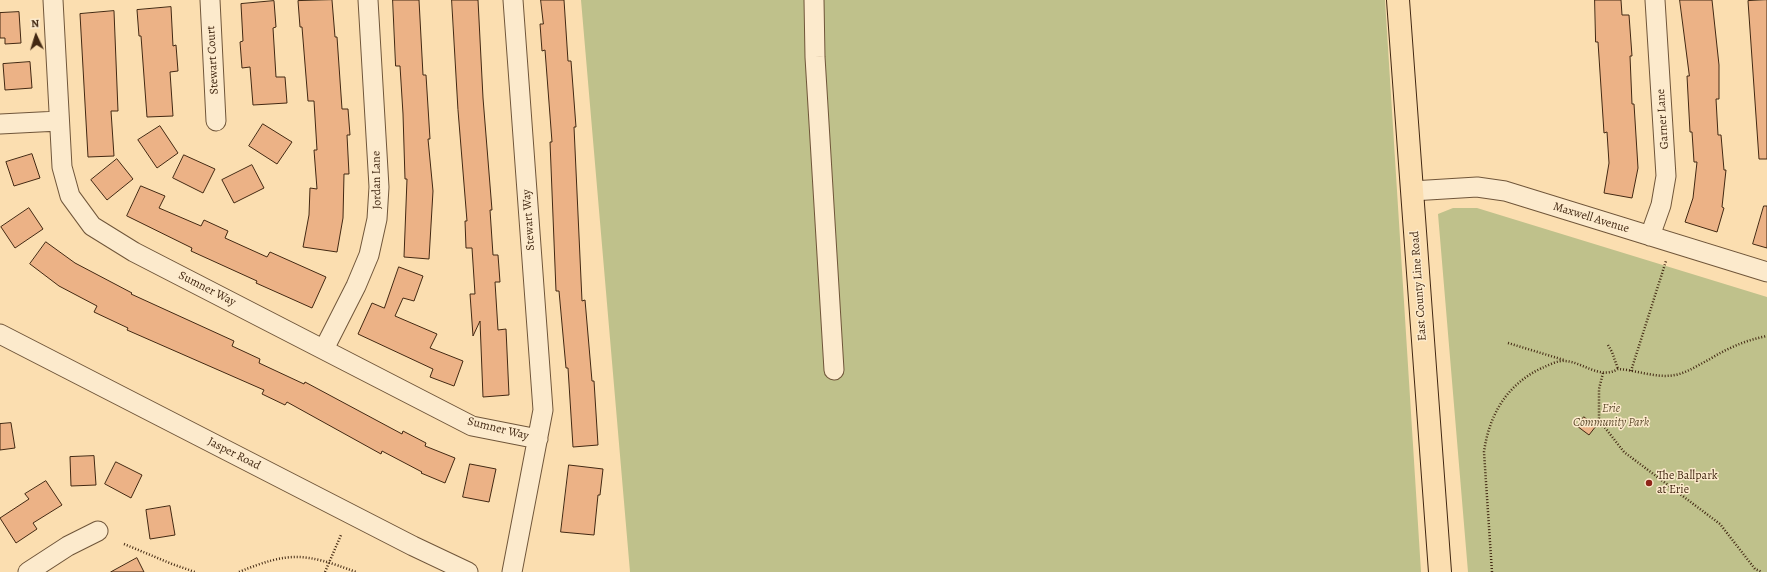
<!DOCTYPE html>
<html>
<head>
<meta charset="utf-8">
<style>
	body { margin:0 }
	#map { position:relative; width:1767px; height:572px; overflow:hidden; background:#fbdeb0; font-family:Alegreya,serif }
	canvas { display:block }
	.north { position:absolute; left:16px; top:16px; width:40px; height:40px; -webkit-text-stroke:3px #fceacc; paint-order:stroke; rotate:356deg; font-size:11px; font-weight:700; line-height:16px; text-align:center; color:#422812 }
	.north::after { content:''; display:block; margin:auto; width:14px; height:18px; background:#422812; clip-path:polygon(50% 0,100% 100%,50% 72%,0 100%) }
</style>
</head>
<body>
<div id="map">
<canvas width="1767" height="572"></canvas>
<div class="north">N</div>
</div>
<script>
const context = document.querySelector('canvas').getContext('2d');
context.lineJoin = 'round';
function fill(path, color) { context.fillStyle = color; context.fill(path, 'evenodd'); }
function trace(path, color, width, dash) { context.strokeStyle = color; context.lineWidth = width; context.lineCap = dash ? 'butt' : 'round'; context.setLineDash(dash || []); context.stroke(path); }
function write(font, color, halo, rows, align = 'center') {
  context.font = font + ' Alegreya,serif'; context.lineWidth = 3; context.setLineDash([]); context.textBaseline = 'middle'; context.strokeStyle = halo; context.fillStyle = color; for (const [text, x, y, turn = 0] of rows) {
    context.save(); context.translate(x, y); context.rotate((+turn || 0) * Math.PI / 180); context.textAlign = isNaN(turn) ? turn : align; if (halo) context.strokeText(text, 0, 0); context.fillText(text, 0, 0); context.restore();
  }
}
fill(new Path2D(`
	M 581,0 L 1385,0 L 1421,572 L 630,572 Z
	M 1453,208 L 1477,208 L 1767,297 L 1767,572 L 1468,572 L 1438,214 Z`), '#bfc18b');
const building = new Path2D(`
	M 332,0 L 335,37 L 337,37 L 342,109 L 348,109 L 350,135 L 347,135 L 349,174 L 344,174 L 343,218 L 337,252 L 303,247 L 309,215 L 310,188 L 317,189 L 314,150 L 317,150 L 314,101 L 308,101 L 302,27 L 300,27 L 298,1 Z
	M 393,0 L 419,0 L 423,75 L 426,75 L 430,139 L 428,139 L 433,191 L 429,259 L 404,257 L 407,179 L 405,179 L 403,114 L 400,66 L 396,66 Z
	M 452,0 L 478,0 L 483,98 L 492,210 L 490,210 L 493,255 L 498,255 L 500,282 L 495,282 L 498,330 L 506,329 L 509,395 L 483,397 L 480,321 L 473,336 L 470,294 L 475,294 L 472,248 L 466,248 L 465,221 L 467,221 L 458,110 Z
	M 541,0 L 564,0 L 568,61 L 571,61 L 576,127 L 574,127 L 582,301 L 585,300 L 592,381 L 594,381 L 598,445 L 573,447 L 568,368 L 566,368 L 559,291 L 556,291 L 550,142 L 552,142 L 545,50 L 542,51 L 540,24 L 543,24 Z
	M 1595,0 L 1621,0 L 1622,15 L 1629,15 L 1632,56 L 1630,56 L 1632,104 L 1634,104 L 1638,168 L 1632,198 L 1604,193 L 1609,163 L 1607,132 L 1604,133 L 1598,42 L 1596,42 Z
	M 1680,0 L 1712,0 L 1719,65 L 1719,99 L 1716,99 L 1718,135 L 1721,135 L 1724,170 L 1726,170 L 1722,207 L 1724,208 L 1717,232 L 1685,222 L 1693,198 L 1697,162 L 1694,162 L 1692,132 L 1690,132 L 1687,76 L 1689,76 Z
	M 1767,0 L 1767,159 L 1759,159 L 1748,1 Z
	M 274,1 L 276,27 L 273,28 L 276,77 L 285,77 L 287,103 L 253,105 L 250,67 L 242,68 L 240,42 L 243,41 L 241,4 Z
	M 171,7 L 173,46 L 176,45 L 178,71 L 170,72 L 173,116 L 147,117 L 141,36 L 139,36 L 137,10 Z
	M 114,11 L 118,111 L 111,111 L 114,156 L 88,157 L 80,14 Z
	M 19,12 L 21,43 L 5,44 L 5,38 L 0,38 L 0,13 Z
	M 30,62 L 32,88 L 5,90 L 3,64 Z
	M 263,124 L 292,142 L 277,164 L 249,146 Z
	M 160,126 L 178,153 L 157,168 L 138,140 Z
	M 32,154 L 40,178 L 14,186 L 6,162 Z
	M 184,155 L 215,169 L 203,193 L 173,178 Z
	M 117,159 L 133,179 L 107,200 L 91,180 Z
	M 252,165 L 264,188 L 234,203 L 222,180 Z
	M 141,186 L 165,196 L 159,208 L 201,226 L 204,220 L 228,231 L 225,238 L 267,257 L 270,252 L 326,277 L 312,308 L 256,283 L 257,281 L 191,251 L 192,248 L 127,216 Z
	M 1764,206 L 1767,206 L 1767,248 L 1753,244 Z
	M 29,208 L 43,229 L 15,248 L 1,227 Z
	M 46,242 L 75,263 L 132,293 L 131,294 L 234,341 L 232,346 L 260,359 L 259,363 L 304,384 L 305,382 L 402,434 L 403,431 L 426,443 L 425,446 L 455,458 L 445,483 L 421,473 L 422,472 L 382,451 L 381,454 L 287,402 L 285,405 L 262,394 L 264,390 L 127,330 L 128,328 L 94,312 L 97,306 L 59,286 L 30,264 Z
	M 399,267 L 423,276 L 414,301 L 403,298 L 395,316 L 437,334 L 430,348 L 463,361 L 454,386 L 430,377 L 433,369 L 358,334 L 372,303 L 384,308 Z
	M 1584,417 L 1596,426 L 1589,435 L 1577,426 Z
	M 11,423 L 15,448 L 0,450 L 0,424 Z
	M 94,456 L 96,485 L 71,486 L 70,457 Z
	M 116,462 L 142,475 L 131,498 L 105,484 Z
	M 470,464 L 496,469 L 489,502 L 463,497 Z
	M 569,465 L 603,469 L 600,495 L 598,495 L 594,535 L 561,532 Z
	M 46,481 L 62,505 L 33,523 L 37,529 L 16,543 L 0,518 L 29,499 L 25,494 Z
	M 170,506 L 175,535 L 150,539 L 146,510 Z
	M 137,558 L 144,572 L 111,572 Z`);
fill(building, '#ecb286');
trace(building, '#422812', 1);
const minor = new Path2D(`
	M 53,0 L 62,167 L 70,196 L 92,226 L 134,252 L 472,426 L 538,439
	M 210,0 L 216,121
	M 814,0 L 815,57 L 834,370
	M 0,124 L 59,121
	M 1412,191 L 1477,187 L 1505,191 L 1767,272
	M 1650,236 L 1661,205 L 1666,176 L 1655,0
	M 0,334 L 413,546 L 468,572
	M 324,349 L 356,286 L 369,255 L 377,219 L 379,187 L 368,0
	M 28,572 L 68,546 L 98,531
	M 512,572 L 543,410 L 513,0`);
const major = new Path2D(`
	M 1398,0 L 1440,572`);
trace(minor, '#70563a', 21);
trace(major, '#422812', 24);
trace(new Path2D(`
	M 1508,343 L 1564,360
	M 1608,345 L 1612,352 L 1618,369
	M 1631,371 L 1666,261
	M 1603,373 L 1599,389 L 1599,420 L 1624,452 L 1720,524 L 1755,569 L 1762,572
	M 124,544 L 172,564 L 195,572
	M 239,572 C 290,551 305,553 356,572
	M 325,572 L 341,535
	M 1492,572 L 1484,452 C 1489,415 1507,384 1542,368 C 1549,365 1558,360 1565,361 C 1583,362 1600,380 1618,369 C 1637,370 1660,380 1679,374 C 1690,371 1700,364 1710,359 C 1728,348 1746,340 1767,336`), '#422812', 2.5, [1, 2]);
trace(minor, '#fceacc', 19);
trace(major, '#fbdeb0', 22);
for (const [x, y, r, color] of [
	[1649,483,4,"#8f2418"]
]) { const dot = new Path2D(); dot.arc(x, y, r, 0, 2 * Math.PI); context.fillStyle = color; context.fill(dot); trace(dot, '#fceacc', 1.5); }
write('12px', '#422812', '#fceacc', [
	["Stewart Court",213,60,-93],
	["Garner Lane",1663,119,-94],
	["Jordan Lane",377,180,-91],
	["Maxwell Avenue",1591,218,17],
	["Stewart Way",529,220,-94],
	["East County Line Road",1419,286,-94],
	["Sumner Way",207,289,27],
	["Sumner Way",498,429,14],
	["Jasper Road",234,454,27]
]);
write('italic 12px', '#614e30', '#fceacc', [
	["Erie",1611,409],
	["Community Park",1611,423]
]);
write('12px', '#422812', '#fceacc', [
	["The Ballpark",1657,476],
	["at Erie",1657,490]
], 'left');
</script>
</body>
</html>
